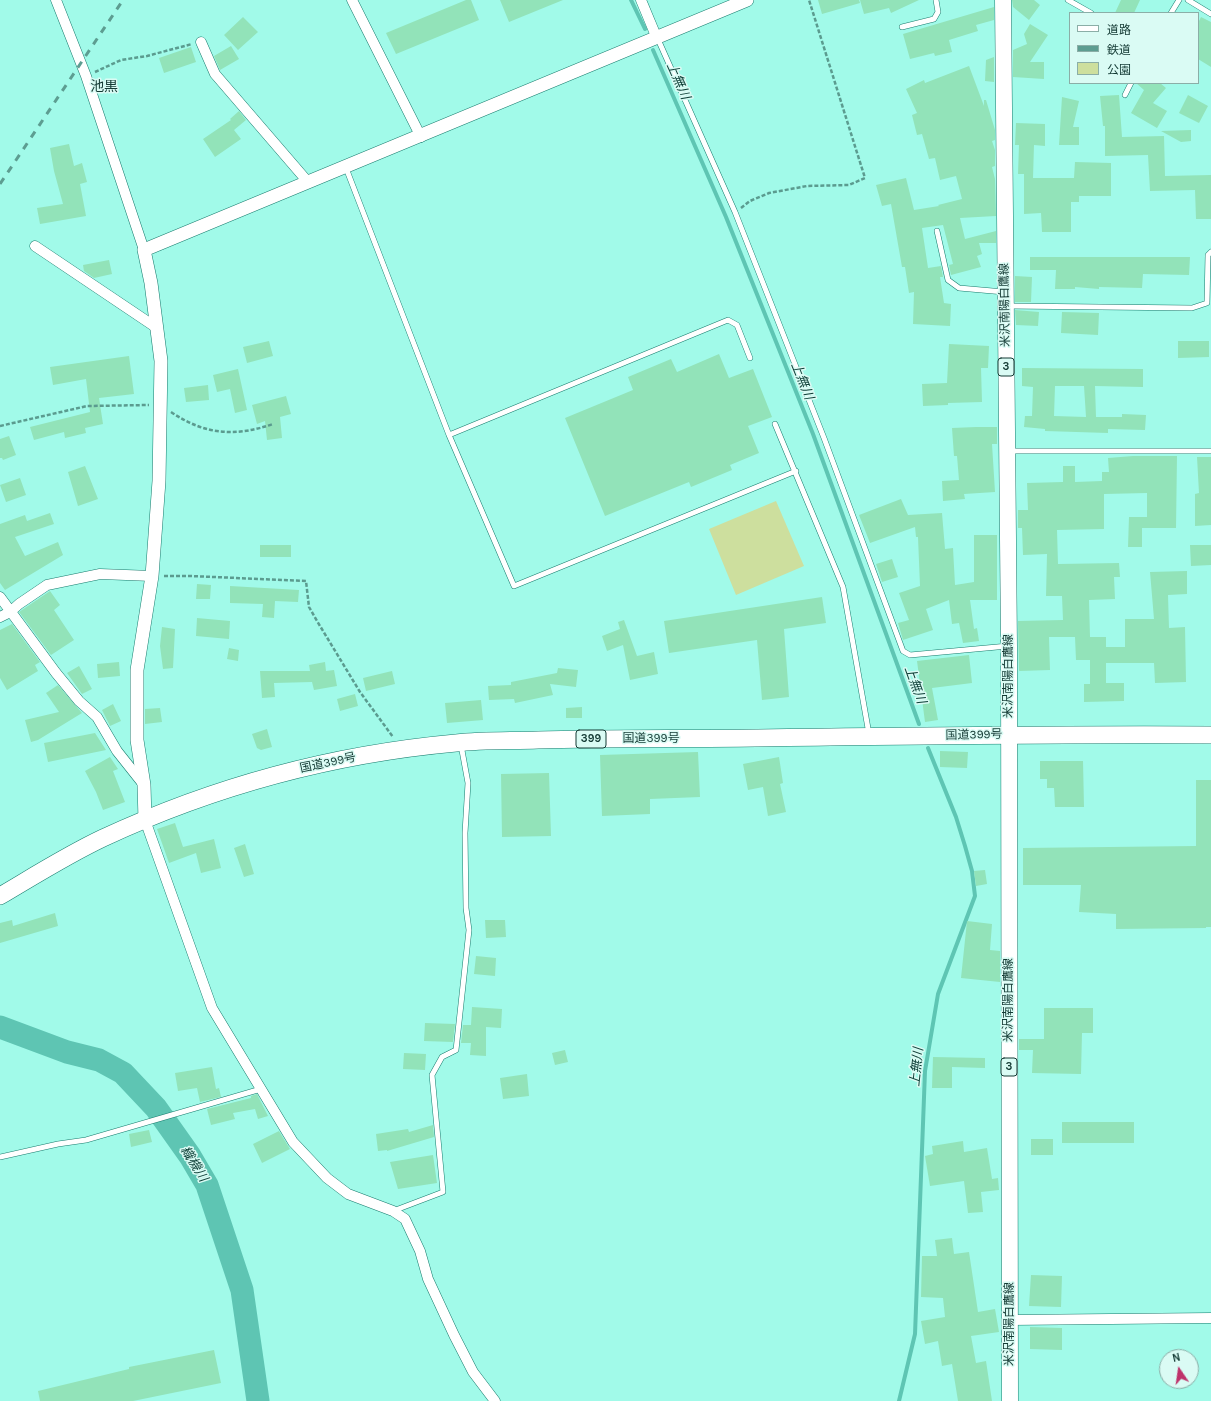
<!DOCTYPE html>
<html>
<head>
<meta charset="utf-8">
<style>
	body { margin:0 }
	#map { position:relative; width:1211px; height:1401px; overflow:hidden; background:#a1fae9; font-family:Karla,"Noto Sans JP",sans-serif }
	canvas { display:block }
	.legend { position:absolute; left:1069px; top:12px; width:130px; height:72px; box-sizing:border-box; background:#dafbf4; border:1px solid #8baea7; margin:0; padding:5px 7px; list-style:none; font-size:12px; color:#143a34 }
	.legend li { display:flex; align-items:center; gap:8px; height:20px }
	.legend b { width:20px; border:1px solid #8baea7 }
	.north { position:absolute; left:1159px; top:1349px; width:40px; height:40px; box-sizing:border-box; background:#dafbf4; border:1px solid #8baea7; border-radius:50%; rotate:347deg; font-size:11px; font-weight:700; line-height:16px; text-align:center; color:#143a34 }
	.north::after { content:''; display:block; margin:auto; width:14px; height:18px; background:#be336b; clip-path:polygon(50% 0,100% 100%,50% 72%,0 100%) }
</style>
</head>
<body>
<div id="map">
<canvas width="1211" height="1401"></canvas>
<ul class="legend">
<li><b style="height:5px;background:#fff"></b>道路</li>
<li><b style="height:5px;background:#5d9d91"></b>鉄道</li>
<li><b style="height:11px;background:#cddf9e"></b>公園</li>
</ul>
<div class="north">N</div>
</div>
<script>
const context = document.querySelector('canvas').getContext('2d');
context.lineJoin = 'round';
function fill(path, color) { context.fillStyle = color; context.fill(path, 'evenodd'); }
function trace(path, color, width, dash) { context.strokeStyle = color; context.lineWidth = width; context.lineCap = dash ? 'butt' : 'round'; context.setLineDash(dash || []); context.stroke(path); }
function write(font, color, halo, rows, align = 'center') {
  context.font = font + ' Karla,"Noto Sans JP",sans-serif'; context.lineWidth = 3; context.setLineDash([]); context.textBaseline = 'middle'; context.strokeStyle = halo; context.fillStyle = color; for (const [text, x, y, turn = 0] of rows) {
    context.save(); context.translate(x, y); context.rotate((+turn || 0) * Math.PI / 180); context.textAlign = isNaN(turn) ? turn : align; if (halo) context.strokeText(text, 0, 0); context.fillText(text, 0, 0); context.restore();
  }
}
fill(new Path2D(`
	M 776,501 L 804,566 L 736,595 L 709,529 Z`), '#cddf9e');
trace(new Path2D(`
	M 631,0 L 645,29
	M 653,50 L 726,217 L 813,434 L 919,724
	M 899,1401 L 915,1334 L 925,1071 L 938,994 L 975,896 L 972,871 L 965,846 L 956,817 L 928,748`), '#5ec5b3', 4);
trace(new Path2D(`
	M 0,1027 L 67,1052 L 99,1060 L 123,1073 L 156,1108 L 190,1156 L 207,1185 L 242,1290 L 258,1401`), '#5ec5b3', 23);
fill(new Path2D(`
	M 466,0 L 471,0 L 479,20 L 396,54 L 386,33 Z
	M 500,0 L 563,0 L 509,22 Z
	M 818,0 L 859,0 L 860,3 L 822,14 Z
	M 860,0 L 919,0 L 891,13 L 889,8 L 864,14 Z
	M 1012,0 L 1034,0 L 1040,5 L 1029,20 L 1013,7 Z
	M 1121,0 L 1140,0 L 1134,13 L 1115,13 Z
	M 994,7 L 994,20 L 976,25 L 978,31 L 949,40 L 952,52 L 935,56 L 934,53 L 910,59 L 903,34 Z
	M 243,17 L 258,32 L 238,50 L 224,35 Z
	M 1201,17 L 1211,22 L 1211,67 L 1198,59 L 1198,23 Z
	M 1030,24 L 1048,35 L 1030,62 L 1044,62 L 1044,79 L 1013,77 L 1013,50 L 1027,44 L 1024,34 Z
	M 231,46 L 239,59 L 220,70 L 214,56 Z
	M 191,47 L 196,62 L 164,73 L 159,58 Z
	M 994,57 L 994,82 L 985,81 L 986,60 Z
	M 969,66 L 984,106 L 984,100 L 986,100 L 995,130 L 995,140 L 992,141 L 995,150 L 995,166 L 992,167 L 995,179 L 996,216 L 960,218 L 965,239 L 996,231 L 996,243 L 979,243 L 982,254 L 977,256 L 981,267 L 951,275 L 949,265 L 953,264 L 943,225 L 922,228 L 928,268 L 941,266 L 943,277 L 940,277 L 944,303 L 951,304 L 950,326 L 913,324 L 914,292 L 909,293 L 905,267 L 902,267 L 891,204 L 882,206 L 876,185 L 906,178 L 914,210 L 939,206 L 938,205 L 962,199 L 956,176 L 940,180 L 935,158 L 929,159 L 922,134 L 917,135 L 912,115 L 917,113 L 906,89 L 924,80 L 925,83 Z
	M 1136,83 L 1160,83 L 1166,88 L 1153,103 L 1167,111 L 1157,128 L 1131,113 L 1144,90 Z
	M 1119,95 L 1122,137 L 1164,136 L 1165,176 L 1211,175 L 1211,219 L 1196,219 L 1195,190 L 1150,191 L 1148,155 L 1105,156 L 1105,126 L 1103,126 L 1100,96 Z
	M 1188,95 L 1208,106 L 1199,123 L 1179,113 Z
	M 1062,97 L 1079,101 L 1073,127 L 1079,127 L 1079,145 L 1059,145 Z
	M 239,111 L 246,120 L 234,130 L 241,139 L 215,157 L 203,139 L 231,120 L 230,119 Z
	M 1016,123 L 1045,124 L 1045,146 L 1034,145 L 1033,178 L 1074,178 L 1075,162 L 1111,163 L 1111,196 L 1079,196 L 1079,202 L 1071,202 L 1071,232 L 1042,232 L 1041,213 L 1024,214 L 1024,174 L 1018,174 L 1019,145 L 1015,145 Z
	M 1191,130 L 1191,141 L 1181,142 L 1161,131 Z
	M 69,144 L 74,166 L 82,163 L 87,182 L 80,184 L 86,216 L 40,224 L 37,208 L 63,204 L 54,171 L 50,148 Z
	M 1030,257 L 1190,257 L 1189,275 L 1143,274 L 1142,288 L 1099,287 L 1099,289 L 1075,287 L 1075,289 L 1055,289 L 1056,270 L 1030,270 Z
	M 109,260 L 112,274 L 94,278 L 84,271 L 83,265 Z
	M 1015,276 L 1032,277 L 1031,302 L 1015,302 Z
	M 1015,310 L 1039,312 L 1038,326 L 1016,325 Z
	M 1062,312 L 1099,313 L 1098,335 L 1061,333 Z
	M 269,341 L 273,356 L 247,363 L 243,347 Z
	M 1178,341 L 1209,341 L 1209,357 L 1178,358 Z
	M 949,344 L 989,346 L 988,368 L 981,368 L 982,402 L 948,403 L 948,405 L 923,406 L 922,384 L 947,383 Z
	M 719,354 L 729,378 L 753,369 L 772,417 L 748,426 L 759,453 L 730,465 L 732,470 L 691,487 L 689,482 L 605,516 L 565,418 L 633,390 L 628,377 L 671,359 L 677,372 Z
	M 129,356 L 134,394 L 99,398 L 103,424 L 85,428 L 86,433 L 65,438 L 64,432 L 34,440 L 30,427 L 90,412 L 86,379 L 53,385 L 50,367 Z
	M 1022,368 L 1143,369 L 1143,387 L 1095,386 L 1096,417 L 1122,417 L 1122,414 L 1146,415 L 1145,430 L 1108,429 L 1108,433 L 1045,431 L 1045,429 L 1024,427 L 1025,416 L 1032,416 L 1033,387 L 1022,386 ZM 1055,386 L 1084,386 L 1086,417 L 1054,416 Z
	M 238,369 L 247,410 L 235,413 L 230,389 L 217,392 L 213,375 Z
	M 208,385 L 209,400 L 186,402 L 184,388 Z
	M 286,396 L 291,414 L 280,417 L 282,438 L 267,440 L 265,421 L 257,424 L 252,405 Z
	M 976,427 L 997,427 L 997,444 L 992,444 L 995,492 L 964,494 L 965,499 L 943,501 L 942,481 L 959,480 L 957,456 L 954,456 L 952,428 Z
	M 9,436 L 16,455 L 3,460 L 2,458 L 0,458 L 0,439 Z
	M 1133,456 L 1177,456 L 1176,528 L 1142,528 L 1142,547 L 1128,547 L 1129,517 L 1147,517 L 1147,493 L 1104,494 L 1104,529 L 1057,530 L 1058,564 L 1119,563 L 1120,577 L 1114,577 L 1115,599 L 1089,600 L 1090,637 L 1106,637 L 1106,647 L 1125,647 L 1125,619 L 1154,619 L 1150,572 L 1187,571 L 1187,594 L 1168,595 L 1169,628 L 1185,627 L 1186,682 L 1155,683 L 1154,663 L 1106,663 L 1106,683 L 1124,683 L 1124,701 L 1084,702 L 1084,684 L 1090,684 L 1090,660 L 1076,660 L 1075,637 L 1049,637 L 1050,670 L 1019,671 L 1018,621 L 1063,620 L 1062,596 L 1046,596 L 1047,554 L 1023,555 L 1022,528 L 1018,528 L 1018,510 L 1028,510 L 1027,483 L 1063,482 L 1063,466 L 1075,466 L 1075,482 L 1102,481 L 1102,472 L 1109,472 L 1108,458 Z
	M 1197,457 L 1211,457 L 1211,525 L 1195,526 L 1195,494 L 1199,493 Z
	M 85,466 L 98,499 L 78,506 L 68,472 Z
	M 20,478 L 26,495 L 6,502 L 0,485 Z
	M 901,499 L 908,515 L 942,513 L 945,549 L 953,548 L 955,585 L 974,582 L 974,535 L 997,535 L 997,600 L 970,600 L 974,629 L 977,628 L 979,641 L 963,643 L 959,623 L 952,624 L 949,600 L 926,609 L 933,630 L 903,640 L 898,623 L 909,620 L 899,593 L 920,586 L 918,537 L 916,537 L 915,527 L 870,543 L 859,515 Z
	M 50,513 L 54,524 L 15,537 L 25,556 L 58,542 L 63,555 L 5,590 L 0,583 L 0,524 L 25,515 L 27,521 Z
	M 260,545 L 291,545 L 291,557 L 260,557 Z
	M 1190,545 L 1211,545 L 1211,565 L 1191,566 Z
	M 892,559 L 898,577 L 882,582 L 876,564 Z
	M 197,584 L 211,585 L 210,599 L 196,599 Z
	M 230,586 L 299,590 L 298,602 L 275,601 L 274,618 L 262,617 L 263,604 L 230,603 Z
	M 50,591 L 60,605 L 54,610 L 74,640 L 51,655 L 19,612 Z
	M 822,597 L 826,623 L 784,629 L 789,697 L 762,700 L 757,640 L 669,653 L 664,621 Z
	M 197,618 L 230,621 L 229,639 L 196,636 Z
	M 624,620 L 637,656 L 654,652 L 658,674 L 630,680 L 623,645 L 607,651 L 602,636 L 620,629 L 618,622 Z
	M 12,624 L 40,662 L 35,665 L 38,671 L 7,690 L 0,678 L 0,630 Z
	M 162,627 L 175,629 L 173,668 L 163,669 L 160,646 Z
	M 229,648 L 239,650 L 238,661 L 227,659 Z
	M 969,655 L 972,683 L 932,688 L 938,720 L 925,722 L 917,661 Z
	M 119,662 L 120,676 L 98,678 L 97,664 Z
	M 325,662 L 326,671 L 334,670 L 337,686 L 314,690 L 312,682 L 274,683 L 275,697 L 262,698 L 260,671 L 310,671 L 309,665 Z
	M 79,666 L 92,689 L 82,694 L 67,673 Z
	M 558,668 L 578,670 L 576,687 L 550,684 L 553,695 L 515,703 L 514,699 L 489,700 L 488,686 L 511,685 L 511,682 L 557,673 Z
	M 392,671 L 395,684 L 366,691 L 363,678 Z
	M 58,685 L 82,713 L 38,740 L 31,742 L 25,720 L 59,712 L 46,693 Z
	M 355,694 L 358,706 L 340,711 L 337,699 Z
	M 481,700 L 483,720 L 447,723 L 445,703 Z
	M 113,704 L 121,721 L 110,726 L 102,710 Z
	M 582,707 L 582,718 L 566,718 L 566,708 Z
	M 160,708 L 162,722 L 145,724 L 145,709 Z
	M 267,729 L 272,747 L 261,750 L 257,748 L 252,734 Z
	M 95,733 L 106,750 L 48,762 L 44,743 Z
	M 940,751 L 968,752 L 967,768 L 940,767 Z
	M 698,752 L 700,797 L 650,799 L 650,814 L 602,816 L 600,755 Z
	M 110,757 L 118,769 L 113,771 L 125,802 L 103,810 L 96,792 L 85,771 Z
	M 779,757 L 783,783 L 780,784 L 786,812 L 768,816 L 763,787 L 748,790 L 743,764 Z
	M 1040,761 L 1083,761 L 1084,807 L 1055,807 L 1054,788 L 1047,788 L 1047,779 L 1040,779 Z
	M 549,773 L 551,836 L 502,837 L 501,774 Z
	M 1196,780 L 1211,780 L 1211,927 L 1206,927 L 1206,928 L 1116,929 L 1116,914 L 1079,912 L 1081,885 L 1023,885 L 1023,848 L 1196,846 Z
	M 175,823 L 183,847 L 214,839 L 221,868 L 201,873 L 196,853 L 169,863 L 157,829 Z
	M 245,844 L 254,874 L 244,877 L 234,848 Z
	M 985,870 L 987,884 L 976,886 L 974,871 Z
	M 55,913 L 58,926 L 0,943 L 0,923 L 12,920 L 13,926 Z
	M 485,920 L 505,920 L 506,937 L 486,938 Z
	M 967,921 L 992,924 L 990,950 L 1000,951 L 1000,982 L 961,978 Z
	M 476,956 L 496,958 L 495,976 L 474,974 Z
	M 472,1007 L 502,1009 L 501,1028 L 486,1027 L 486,1056 L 470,1055 L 471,1043 L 461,1043 L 463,1025 L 471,1025 Z
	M 1044,1008 L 1093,1008 L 1093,1033 L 1082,1033 L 1081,1074 L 1032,1073 L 1033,1050 L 1019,1050 L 1019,1039 L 1044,1039 Z
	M 425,1023 L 455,1024 L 453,1042 L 424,1041 Z
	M 565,1050 L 568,1062 L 555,1065 L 552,1053 Z
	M 404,1053 L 426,1054 L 425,1070 L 403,1069 Z
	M 933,1057 L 985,1058 L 985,1068 L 952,1067 L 952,1088 L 932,1088 Z
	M 212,1067 L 216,1089 L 219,1088 L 221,1097 L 200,1102 L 197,1088 L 178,1091 L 175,1073 Z
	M 527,1074 L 529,1096 L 503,1099 L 500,1078 Z
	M 257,1094 L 268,1116 L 258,1119 L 255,1109 L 233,1113 L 235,1119 L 211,1125 L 207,1109 L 251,1098 L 251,1096 Z
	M 1062,1122 L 1134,1122 L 1134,1143 L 1062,1143 Z
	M 433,1125 L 434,1137 L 387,1151 L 387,1150 L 378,1151 L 376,1134 L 408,1129 L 409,1132 Z
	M 149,1130 L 152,1142 L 131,1147 L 129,1134 Z
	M 279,1131 L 290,1149 L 262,1163 L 253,1144 Z
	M 1031,1139 L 1053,1139 L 1053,1155 L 1031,1155 Z
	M 963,1141 L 964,1152 L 987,1148 L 992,1179 L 998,1178 L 999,1190 L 981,1192 L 983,1212 L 968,1213 L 964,1181 L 930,1186 L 925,1156 L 933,1154 L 932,1146 Z
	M 433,1155 L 437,1183 L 398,1189 L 390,1162 Z
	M 952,1238 L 954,1254 L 969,1252 L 978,1312 L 995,1309 L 999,1332 L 971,1336 L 976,1363 L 986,1361 L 992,1401 L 958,1401 L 952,1364 L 942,1366 L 938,1341 L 925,1344 L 921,1321 L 945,1317 L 943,1298 L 921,1297 L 922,1256 L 937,1256 L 935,1240 Z
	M 1031,1275 L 1062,1276 L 1061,1307 L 1029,1306 Z
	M 1030,1327 L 1062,1328 L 1062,1350 L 1030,1349 Z
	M 214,1350 L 221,1383 L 133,1401 L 40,1401 L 38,1391 L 129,1369 L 129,1367 Z`), '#92e3b9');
const service = new Path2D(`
	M 1068,0 L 1091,13
	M 1188,0 L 1211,14
	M 1171,13 L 1179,0
	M 902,27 L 934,19 L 938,12 L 936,0
	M 657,37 L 735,212 L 824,438 L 903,651 L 910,655 L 1008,646
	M 1125,95 L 1131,83
	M 346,168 L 449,435 L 514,586 L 796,471
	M 937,231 L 948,280 L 959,288 L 1004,292
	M 1009,306 L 1192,308 L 1207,303 L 1208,255 L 1211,252
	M 775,424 L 843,587 L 869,734
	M 449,435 L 728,320 L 737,325 L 750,358
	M 1010,451 L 1211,451
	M 0,1157 L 58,1144 L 86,1140 L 261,1089
	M 393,1211 L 443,1192 L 432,1075 L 442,1057 L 456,1050 L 469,930 L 466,908 L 465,833 L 468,783 L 461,745`);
const minor = new Path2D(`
	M 56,0 L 86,76 L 144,250
	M 352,0 L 421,137
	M 641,0 L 656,36
	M 201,42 L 215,74 L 308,182
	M 35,246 L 157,328
	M 0,597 L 56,673 L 79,701 L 97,717 L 117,751 L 144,785
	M 0,617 L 10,612 L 19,604 L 47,585 L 100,574 L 152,576
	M 145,820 L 212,1008 L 293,1142 L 327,1178 L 348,1194 L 393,1211 L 405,1219 L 420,1251 L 428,1279 L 454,1335 L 473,1372 L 495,1401
	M 1010,1320 L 1211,1318`);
const tertiary = new Path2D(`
	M 145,820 L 144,785 L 137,740 L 137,670 L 152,576 L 159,481 L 161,361 L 151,283 L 144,250 L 747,0`);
const primary = new Path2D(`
	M 1003,0 L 1009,646 L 1010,1401`);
const trunk = new Path2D(`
	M 0,896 C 34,876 67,855 103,838 C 215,786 334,754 456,743 C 483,740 511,741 538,740 C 610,738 683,739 756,738 C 908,736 1059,734 1211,735`);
trace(service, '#177b6d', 6);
trace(minor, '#177b6d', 11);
trace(tertiary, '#177b6d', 14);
trace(primary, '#177b6d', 17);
trace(trunk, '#177b6d', 18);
trace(new Path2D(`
	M 95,72 L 121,60 L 147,56 L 192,44
	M 741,208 L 750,201 L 769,193 L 807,186 L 849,185 L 865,178 L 809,0
	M 171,412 C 205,435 235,437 273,424
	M 0,426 L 87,406 L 149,405
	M 164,576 L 191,576 L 306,581 L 309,607 L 317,621 L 360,692 L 393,737`), '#5b9b8f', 2.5, [4, 2]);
trace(service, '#fff', 5);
trace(minor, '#fff', 10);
trace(tertiary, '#fff', 13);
trace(primary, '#fff', 16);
trace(trunk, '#fff', 17);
trace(new Path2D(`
	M 0,184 L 123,0`), '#5d9d91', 3, [7, 7]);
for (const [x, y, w] of [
	[1006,367,16],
	[591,739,30],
	[1009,1067,16]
]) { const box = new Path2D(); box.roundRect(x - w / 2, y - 9, w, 18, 3); context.fillStyle = '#dafbf4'; context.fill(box); trace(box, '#143a34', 1); }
write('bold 11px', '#143a34', null, [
	["3",1006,367],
	["399",591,739],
	["3",1009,1067]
]);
write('12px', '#143a34', '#dafbf4', [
	["米沢南陽白鷹線",1005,305,-91],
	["米沢南陽白鷹線",1009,676,-90],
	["国道399号",974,735,-1],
	["国道399号",651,739],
	["国道399号",328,763,-12],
	["米沢南陽白鷹線",1009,1000,-90],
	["米沢南陽白鷹線",1010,1324,-90]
]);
write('italic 13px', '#0c3d35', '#dafbf4', [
	["上無川",678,81,66],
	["上無川",802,381,68],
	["上無川",915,685,70],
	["上無川",917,1067,-84],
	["織機川",194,1164,58]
]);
write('14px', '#143a34', '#dafbf4', [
	["池黒",104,87]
]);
</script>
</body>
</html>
